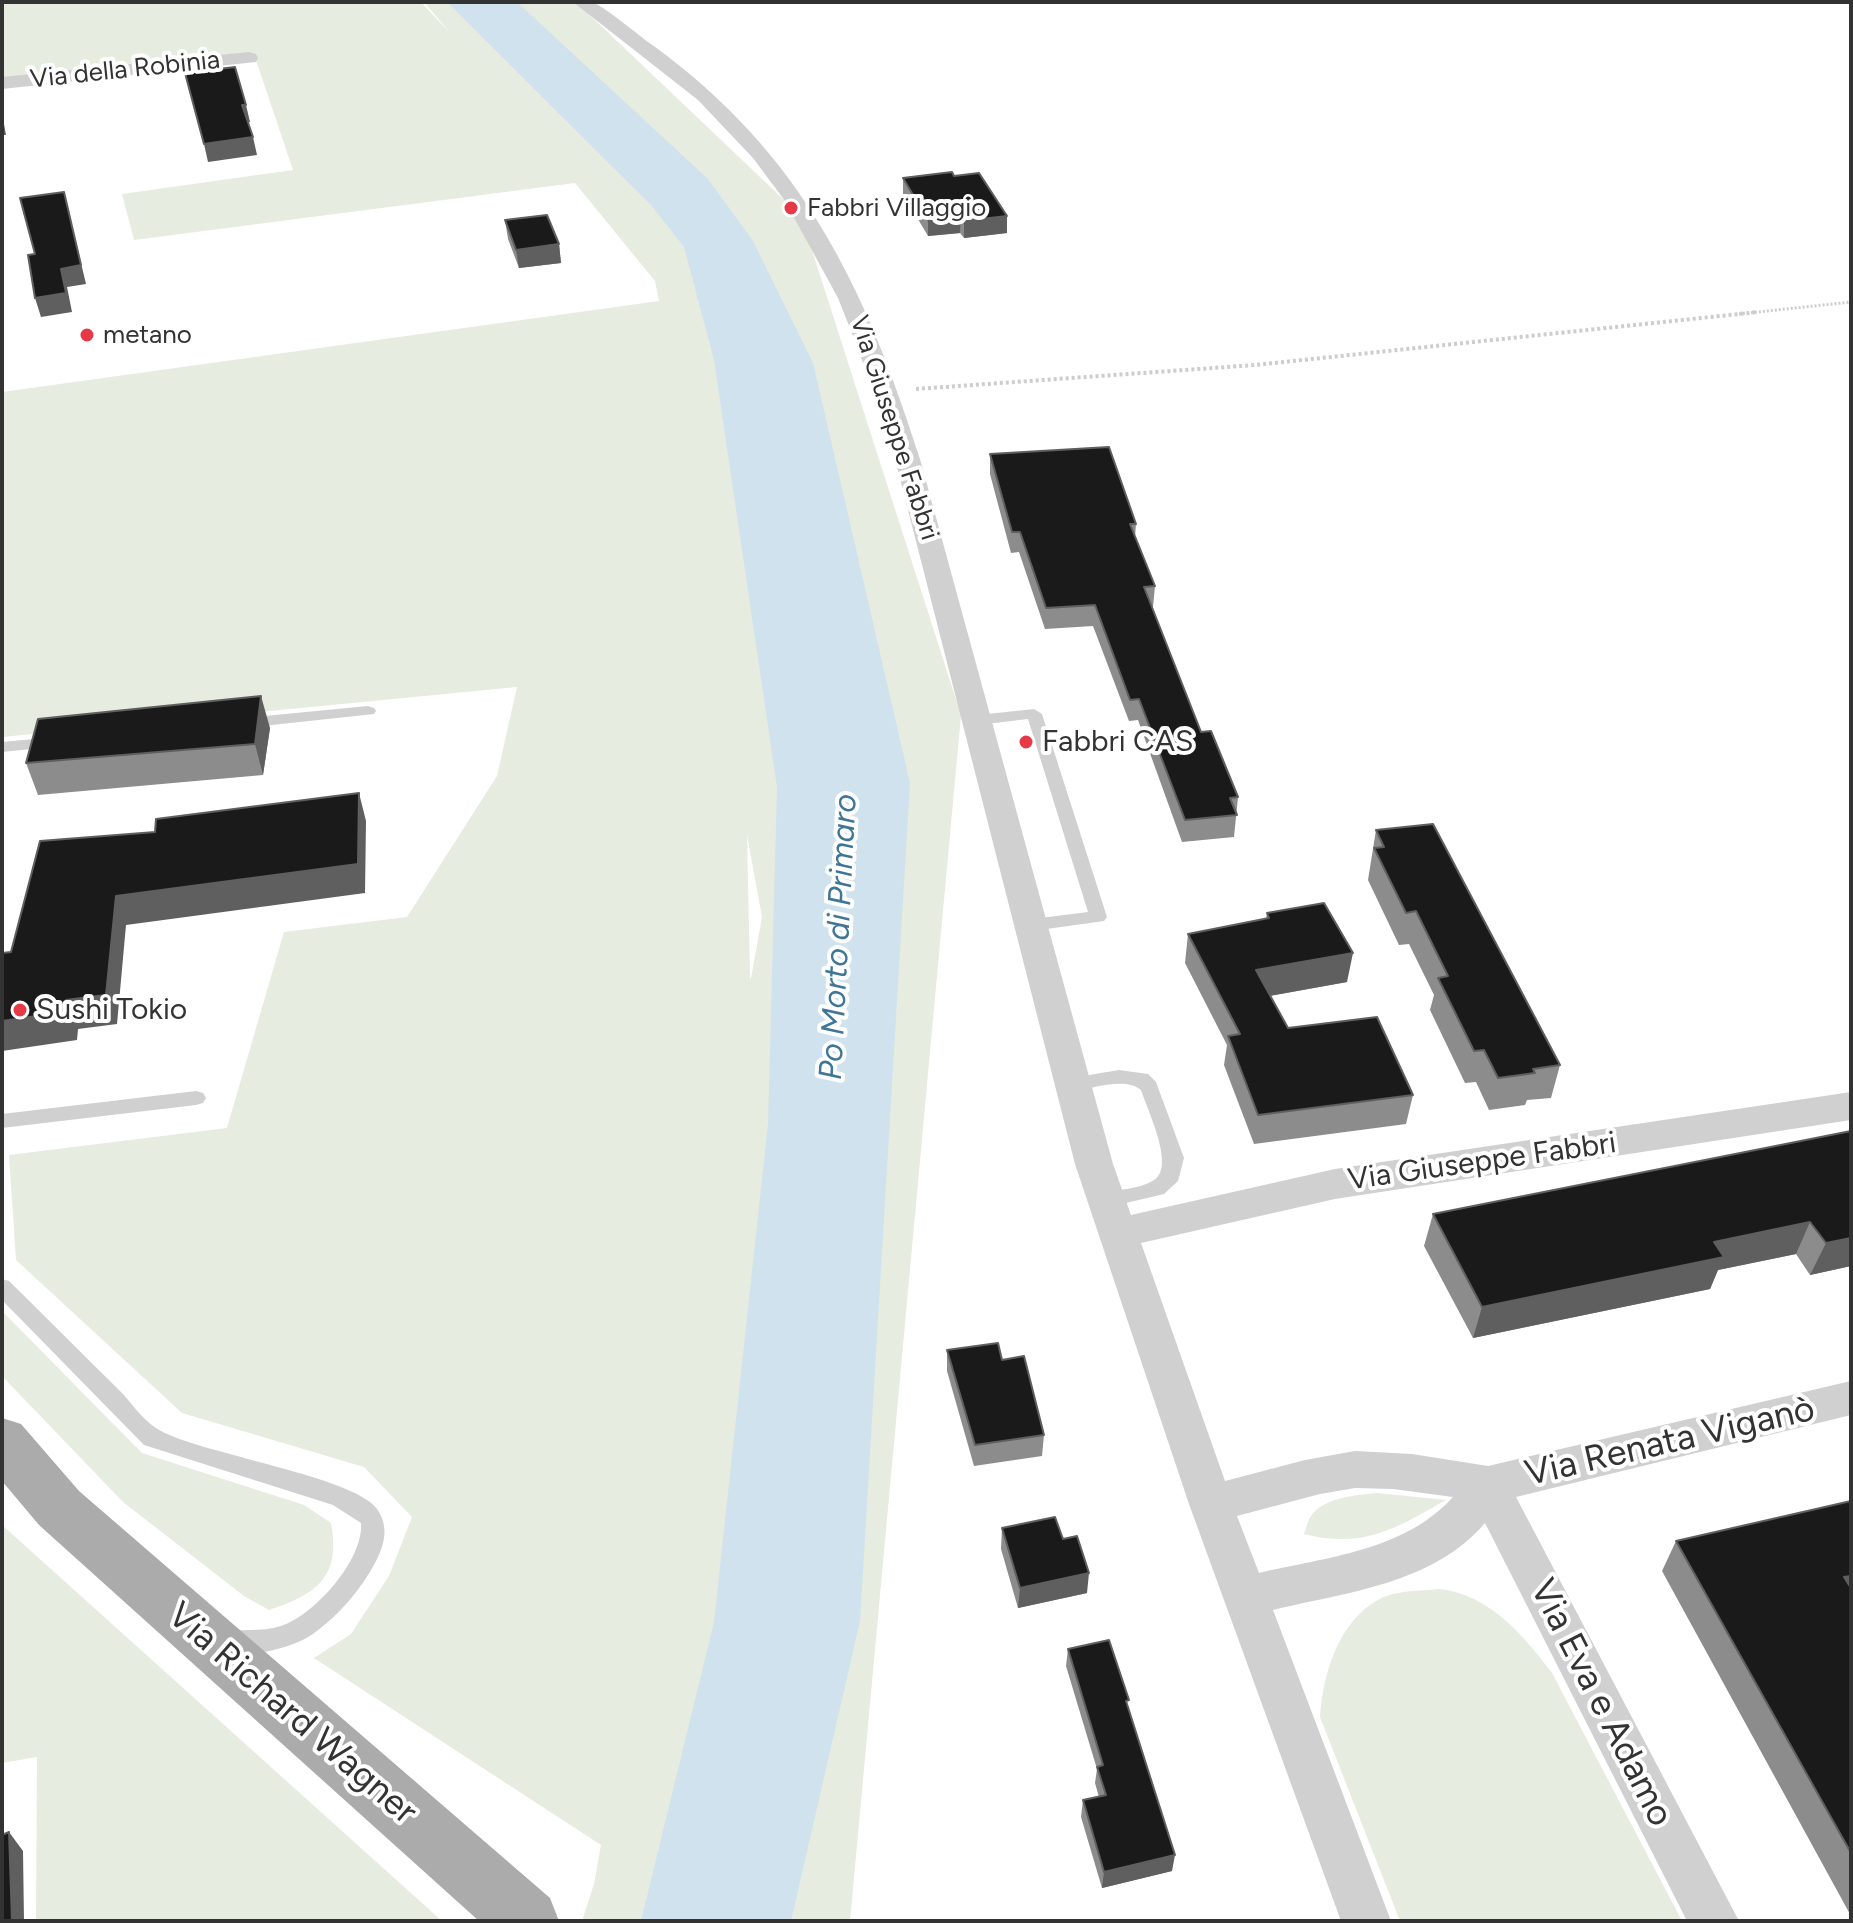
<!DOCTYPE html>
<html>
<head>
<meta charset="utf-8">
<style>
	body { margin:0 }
	#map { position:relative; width:1853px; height:1923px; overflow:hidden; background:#fff; font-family:Figtree,sans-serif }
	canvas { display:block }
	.frame { position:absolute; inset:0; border:4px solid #333; pointer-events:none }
</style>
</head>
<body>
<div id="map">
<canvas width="1853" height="1923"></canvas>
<div class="frame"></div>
</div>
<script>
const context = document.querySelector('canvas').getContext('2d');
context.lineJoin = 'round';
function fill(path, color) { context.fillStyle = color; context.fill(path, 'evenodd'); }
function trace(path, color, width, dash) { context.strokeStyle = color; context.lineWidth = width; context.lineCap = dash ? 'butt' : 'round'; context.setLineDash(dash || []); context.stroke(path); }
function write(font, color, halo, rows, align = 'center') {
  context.font = font + ' Figtree,sans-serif'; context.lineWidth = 8; context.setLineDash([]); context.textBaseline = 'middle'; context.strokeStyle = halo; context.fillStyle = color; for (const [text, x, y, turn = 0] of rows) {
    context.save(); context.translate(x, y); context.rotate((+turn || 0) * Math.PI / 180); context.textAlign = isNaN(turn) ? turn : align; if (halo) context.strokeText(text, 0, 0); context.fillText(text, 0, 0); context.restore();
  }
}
fill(new Path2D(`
	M 2,2 L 421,2 L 452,35 L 424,2 L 576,2 L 801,216 L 961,715 L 850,1921 L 582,1921 L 594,1884 L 601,1845 L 314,1658 L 351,1634 L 389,1576 L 412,1517 L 364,1467 L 182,1413 L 16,1260 L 9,1155 L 227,1128 L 284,932 L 407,917 L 497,776 L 517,687 L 2,737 L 2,392 L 659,301 L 655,281 L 575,183 L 134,240 L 122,194 L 293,170 L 254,54 L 2,79 ZM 747,835 L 762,917 L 751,978 L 750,978 Z
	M 2,1311 L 142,1453 L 304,1505 L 331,1523 C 341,1577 317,1594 269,1610 L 244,1596 L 123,1502 L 2,1376 Z
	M 1377,1493 L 1446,1500 C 1395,1529 1363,1549 1304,1534 C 1306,1529 1308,1520 1311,1516 C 1324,1497 1357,1495 1377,1493 Z
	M 2,1525 L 442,1921 L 36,1921 L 37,1757 L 2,1763 Z
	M 1439,1589 C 1489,1594 1524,1636 1552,1673 L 1682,1921 L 1400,1921 L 1320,1717 C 1323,1675 1338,1622 1378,1600 C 1395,1590 1420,1591 1439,1589 Z`), '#e6ecdf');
fill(new Path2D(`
	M 447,2 L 517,2 L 708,179 L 753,241 L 813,363 L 910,783 L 860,1621 L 791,1921 L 641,1921 L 714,1622 L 768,1124 L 777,787 L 714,360 L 684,247 L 651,205 Z`), '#cfe2ee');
trace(new Path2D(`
	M 1739,314 L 1851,302`), '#cdcdcd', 3, [2, 2]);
trace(new Path2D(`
	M 916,389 L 1255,365 L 1758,312`), '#cdcdcd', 4, [3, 3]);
fill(new Path2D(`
	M 368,706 L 374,708 L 376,711 L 374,714 L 244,728 L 236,723 L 244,718 Z
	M 1034,709 L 1042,714 L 1107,917 L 1104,921 L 1032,931 L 1023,925 L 1032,919 L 1088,912 L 1028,719 L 978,725 L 970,720 L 978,715 Z
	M 55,737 L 63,742 L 61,746 L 2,752 L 2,742 Z
	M 1119,1070 L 1148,1074 L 1156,1082 L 1184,1158 L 1178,1181 L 1164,1194 L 1105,1208 L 1098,1206 L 1095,1200 L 1098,1194 C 1115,1189 1139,1190 1154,1180 C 1176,1167 1147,1109 1141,1090 C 1126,1076 1089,1089 1071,1092 L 1064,1090 L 1061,1085 L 1064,1080 L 1071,1078 Z
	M 196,1091 L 203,1093 L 206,1098 L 203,1103 L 196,1105 L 2,1128 L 2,1114 Z
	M 2,1279 L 9,1281 C 47,1318 84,1356 122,1393 C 133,1405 146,1424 161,1431 C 203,1454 355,1477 377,1509 C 389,1526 385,1544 376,1561 C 361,1590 339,1615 313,1634 C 291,1649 244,1660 219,1650 L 216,1642 L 219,1634 C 239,1627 261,1633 281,1626 C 315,1615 364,1559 361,1523 L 333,1505 L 144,1445 L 2,1300 Z`), '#d0d0d0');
fill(new Path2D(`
	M 573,2 C 579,2 586,1 591,2 C 602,4 639,36 651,44 C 802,153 865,286 920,459 L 1113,1164 L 1131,1215 L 1335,1169 L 1851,1092 L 1851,1120 L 1335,1199 L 1141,1243 L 1225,1481 L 1305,1460 L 1355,1451 L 1412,1454 L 1488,1466 L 1851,1381 L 1851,1415 L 1516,1497 L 1739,1921 L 1687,1921 L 1485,1523 C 1433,1584 1347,1592 1273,1610 L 1391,1921 L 1341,1921 L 1189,1504 L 1075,1164 L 895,459 L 859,351 L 838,298 L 785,201 L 753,158 L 698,100 ZM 1355,1488 L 1393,1489 L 1453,1497 C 1404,1551 1327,1557 1259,1573 L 1237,1516 L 1320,1494 Z
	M 249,52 L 256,54 L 258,58 L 256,62 L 2,89 L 2,77 Z`), '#d0d0d0');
fill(new Path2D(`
	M 2,1418 L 21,1424 L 79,1491 L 550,1898 L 559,1921 L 479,1921 L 39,1525 L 2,1481 Z`), '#ababab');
fill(new Path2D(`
	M 954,176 L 1007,233 L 964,238 L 960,233 L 928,236 L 903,194 L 903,178 Z
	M 505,220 L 559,244 L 561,263 L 519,268 L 508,239 Z
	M 990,454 L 1136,524 L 1135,537 L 1155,586 L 1153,607 L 1151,607 L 1201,732 L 1238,797 L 1234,837 L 1182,842 L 1138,720 L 1129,721 L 1093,626 L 1045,629 L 1019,552 L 1011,553 L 990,474 Z
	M 270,728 L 263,775 L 38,795 L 26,763 Z
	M 1376,830 L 1560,1065 L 1551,1098 L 1527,1100 L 1525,1105 L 1489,1110 L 1476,1082 L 1465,1083 L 1430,1010 L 1434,995 L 1409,944 L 1399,945 L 1368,880 Z
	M 1267,913 L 1347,982 L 1270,996 L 1288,1028 L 1413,1095 L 1406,1124 L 1254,1144 L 1224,1065 L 1227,1045 L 1185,963 L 1188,934 L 1266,919 Z
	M 1851,1131 L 1851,1266 L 1810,1275 L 1796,1254 L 1718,1270 L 1710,1289 L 1473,1338 L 1424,1246 L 1433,1214 Z
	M 947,1350 L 1002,1360 L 1044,1435 L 1042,1456 L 974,1466 L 947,1371 Z
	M 1851,1501 L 1851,1916 L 1662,1571 L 1676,1541 Z
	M 1002,1528 L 1063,1539 L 1087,1593 L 1018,1608 L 1001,1549 Z
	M 1068,1649 L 1128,1707 L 1172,1871 L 1102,1888 L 1081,1817 L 1083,1800 L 1099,1797 L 1095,1783 L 1097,1769 L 1066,1666 Z`), '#8c8c8c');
fill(new Path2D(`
	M 242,105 L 246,105 L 250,122 L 246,123 Z
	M 2,113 L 6,135 L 2,135 Z
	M 253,137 L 257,155 L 208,162 L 204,144 Z
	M 64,192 L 86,284 L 67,287 L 72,312 L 41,317 L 35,298 Z
	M 961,216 L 960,233 L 928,236 L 928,220 Z
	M 1007,216 L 1007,233 L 964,238 L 964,221 Z
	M 559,244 L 561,263 L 519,268 L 516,250 Z
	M 261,696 L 270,728 L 263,775 L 255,744 Z
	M 359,793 L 366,821 L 365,893 L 126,925 L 117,1024 L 78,1029 L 77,1040 L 2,1051 L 2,1021 L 66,1000 L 116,896 Z
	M 1353,953 L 1347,982 L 1252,999 L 1256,970 Z
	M 1810,1222 L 1796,1254 L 1718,1270 L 1710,1289 L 1473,1338 L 1482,1307 L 1714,1242 Z
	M 1851,1238 L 1851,1266 L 1810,1275 L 1826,1243 Z
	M 1089,1573 L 1087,1593 L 1018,1608 L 1020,1588 Z
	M 1851,1576 L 1851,1602 L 1844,1577 Z
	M 9,1832 L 23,1851 L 24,1921 L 12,1921 Z
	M 1175,1855 L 1172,1871 L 1102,1888 L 1104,1872 Z`), '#5f5f5f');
const building = new Path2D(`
	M 235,67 L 246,105 L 242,105 L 253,137 L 204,144 L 185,73 Z
	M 952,172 L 954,176 L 979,173 L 1007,216 L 964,221 L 961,216 L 928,220 L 903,178 Z
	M 64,192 L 81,265 L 61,269 L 66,293 L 35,298 L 28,255 L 35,254 L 20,198 Z
	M 547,215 L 559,244 L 516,250 L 505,220 Z
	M 1109,447 L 1136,524 L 1130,524 L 1155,586 L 1144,587 L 1201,732 L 1211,731 L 1238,797 L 1230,798 L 1237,815 L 1185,820 L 1139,699 L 1130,700 L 1095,605 L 1046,608 L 1020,532 L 1012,532 L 990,454 Z
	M 261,696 L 255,744 L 26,763 L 38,719 Z
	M 359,793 L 358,864 L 116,896 L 106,995 L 66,1000 L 65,1012 L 2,1021 L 2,953 L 11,952 L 40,841 L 155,832 L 156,819 Z
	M 1433,824 L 1560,1065 L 1533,1069 L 1535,1073 L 1498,1078 L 1484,1050 L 1474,1051 L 1438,978 L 1448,976 L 1416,911 L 1406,913 L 1374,848 L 1384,847 L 1376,830 Z
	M 1324,903 L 1353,953 L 1256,970 L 1288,1028 L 1377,1017 L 1413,1095 L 1258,1115 L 1228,1036 L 1240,1034 L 1188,934 L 1269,918 L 1267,913 Z
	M 1851,1131 L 1851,1238 L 1826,1243 L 1810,1222 L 1714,1242 L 1724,1257 L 1482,1307 L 1433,1214 Z
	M 998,1343 L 1002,1360 L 1024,1356 L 1044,1435 L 975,1445 L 947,1350 Z
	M 1851,1501 L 1851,1576 L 1844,1577 L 1851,1588 L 1851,1853 L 1676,1541 Z
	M 1055,1517 L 1063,1539 L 1077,1536 L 1089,1573 L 1020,1588 L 1002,1528 Z
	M 1109,1640 L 1129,1700 L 1126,1701 L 1175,1855 L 1104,1872 L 1083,1800 L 1106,1795 L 1097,1767 L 1103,1765 L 1068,1649 Z
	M 9,1832 L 12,1921 L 2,1921 L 2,1835 Z`);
fill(building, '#1a1a1a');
trace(building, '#5f5f5f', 2);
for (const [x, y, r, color] of [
	[791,208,8,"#e63946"],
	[87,335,8,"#e63946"],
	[1026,742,8,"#e63946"],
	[20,1010,8,"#e63946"]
]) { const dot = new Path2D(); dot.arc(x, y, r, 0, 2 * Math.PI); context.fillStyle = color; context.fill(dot); trace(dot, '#fff', 3); }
write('26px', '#333', '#fff', [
	["Via della Robinia",125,70,-6],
	["Via Giuseppe Fabbri",894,428,72]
]);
write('26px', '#333', '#fff', [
	["Fabbri Villaggio",807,208],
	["metano",103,335]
], 'left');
write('30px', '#333', '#fff', [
	["Fabbri CAS",1042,742],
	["Sushi Tokio",36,1010]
], 'left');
write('30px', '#333', '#fff', [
	["Via Giuseppe Fabbri",1482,1162,-8]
]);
write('italic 32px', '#3f7597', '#fff', [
	["Po Morto di Primaro",839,937,-87]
]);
write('36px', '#333', '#fff', [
	["Via Renata Viganò",1670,1442,-13],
	["Via Eva e Adamo",1601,1703,63],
	["Via Richard Wagner",292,1714,41]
]);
</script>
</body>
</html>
